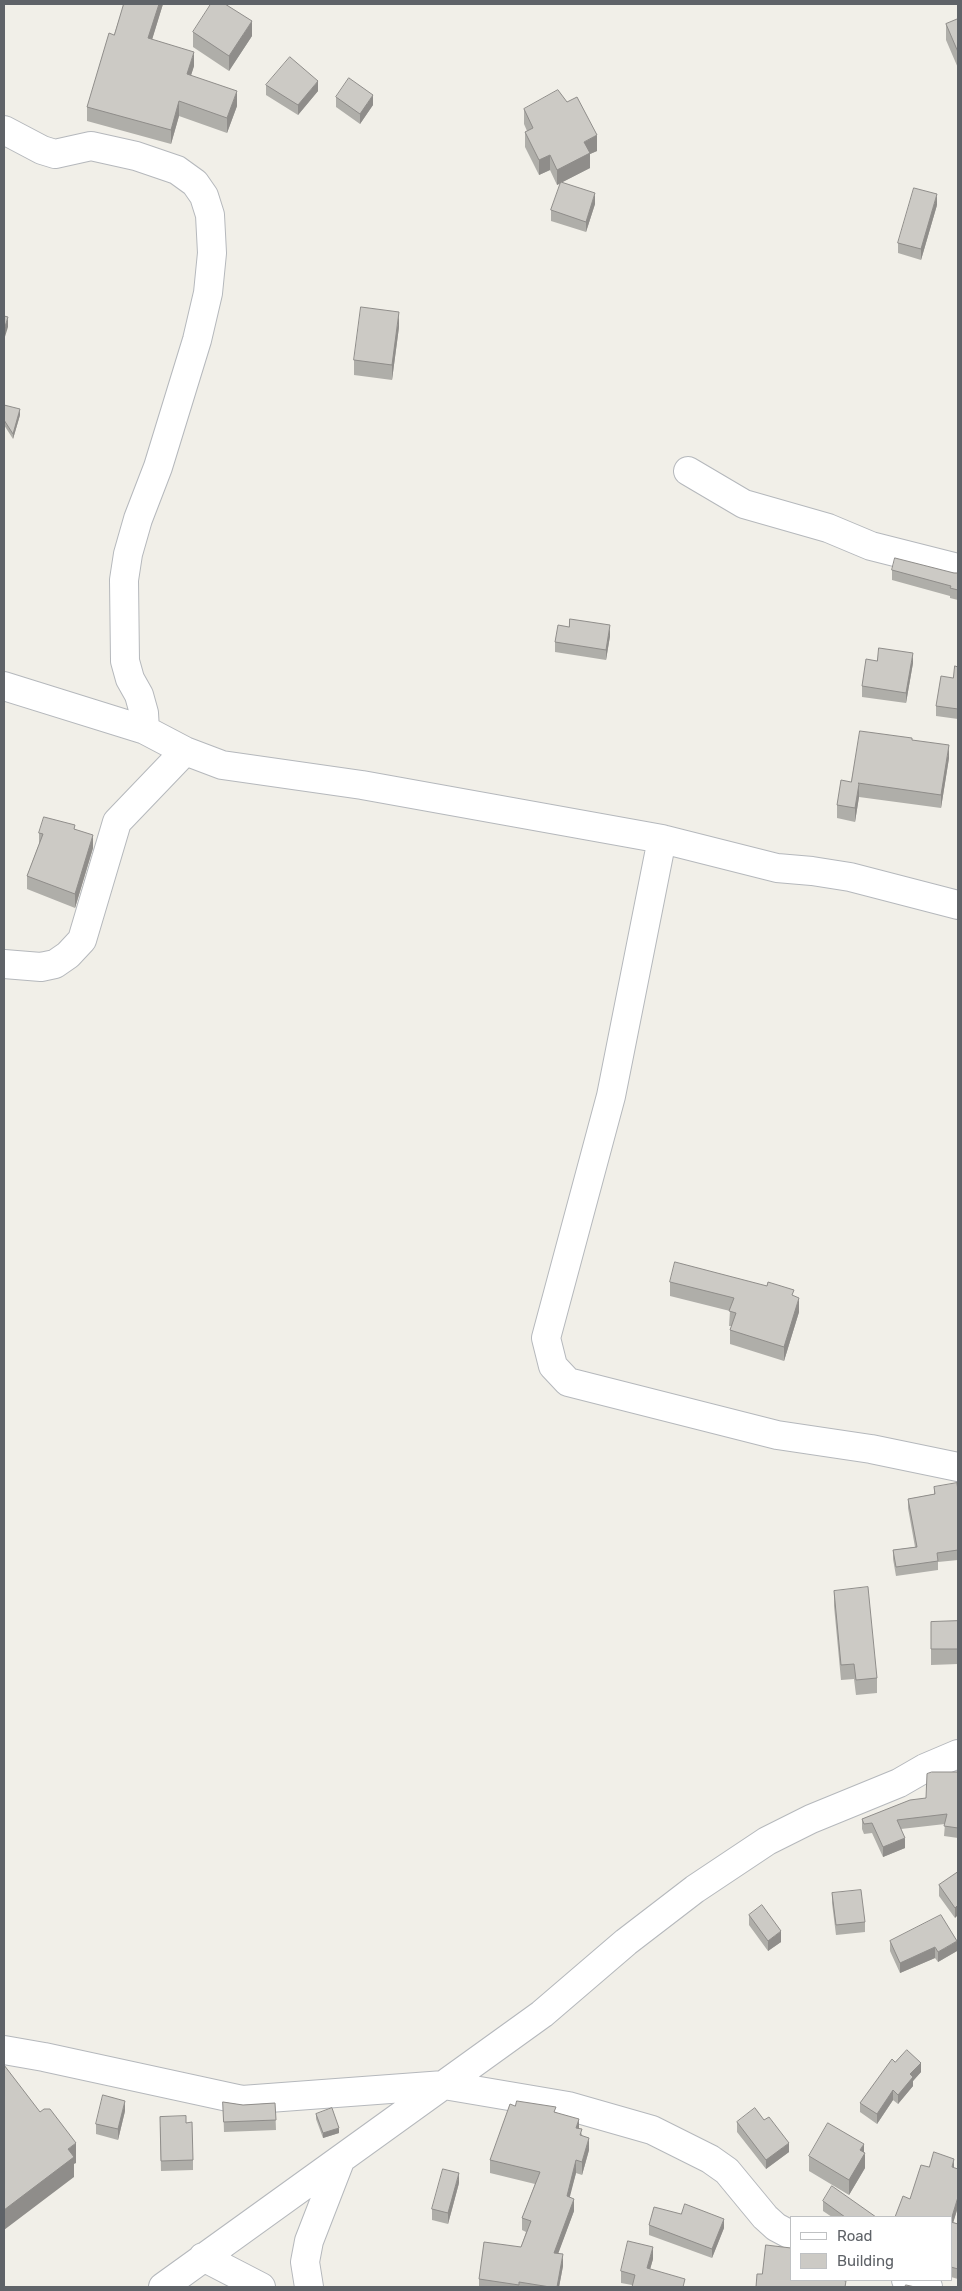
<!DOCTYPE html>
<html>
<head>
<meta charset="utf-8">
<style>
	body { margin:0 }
	#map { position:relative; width:962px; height:2291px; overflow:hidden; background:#f1efe8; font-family:Rubik,sans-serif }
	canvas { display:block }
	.frame { position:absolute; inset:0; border:5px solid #5f6368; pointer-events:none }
	.legend { position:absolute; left:790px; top:2216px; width:162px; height:65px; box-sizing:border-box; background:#fff; border:1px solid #bfc1c3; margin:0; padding:6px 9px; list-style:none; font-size:15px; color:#5f6368 }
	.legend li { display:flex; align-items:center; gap:10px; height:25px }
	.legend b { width:25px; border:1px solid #bfc1c3 }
</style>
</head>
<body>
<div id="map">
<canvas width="962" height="2291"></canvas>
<div class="frame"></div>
<ul class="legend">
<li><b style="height:6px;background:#fff"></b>Road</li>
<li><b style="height:14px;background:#cccac5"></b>Building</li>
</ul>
</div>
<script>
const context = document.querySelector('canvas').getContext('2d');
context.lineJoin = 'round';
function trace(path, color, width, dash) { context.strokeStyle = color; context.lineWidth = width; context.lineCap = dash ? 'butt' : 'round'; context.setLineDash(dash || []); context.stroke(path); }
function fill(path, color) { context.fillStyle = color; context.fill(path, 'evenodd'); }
const minor = new Path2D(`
	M 4,130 L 42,150 L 55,154 L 91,146 L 136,156 L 177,170 L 195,183 L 204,196 L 210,215 L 212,253 L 208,293 L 197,340 L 158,467 L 138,519 L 128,554 L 124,580 L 125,661 L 130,679 L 139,695 L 144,713 L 145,730
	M 688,471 L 744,504 L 828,528 L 871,546 L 958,568
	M 4,686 L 145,730 L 185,751 L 222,765 L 362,785 L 662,839 L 777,868 L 812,871 L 850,877 L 958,905
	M 662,839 L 611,1096 L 546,1338 L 553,1366 L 568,1382 L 777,1435 L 871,1449 L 958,1467
	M 4,964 L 41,967 L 55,964 L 68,955 L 82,940 L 117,822 L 185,751
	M 4,2050 L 44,2057 L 242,2100 L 444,2085 L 568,2106 L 652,2130 L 710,2159 L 727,2171 L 765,2217 L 776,2227 L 791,2235
	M 203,2257 L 261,2287
	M 906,2280 L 928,2287
	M 163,2287 L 542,2014 L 626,1942 L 695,1889 L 767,1841 L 811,1819 L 899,1783 L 925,1768 L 958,1754
	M 309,2287 L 305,2262 L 309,2241 L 340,2161`);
trace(minor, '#b5b8bc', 30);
trace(minor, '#fff', 28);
fill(new Path2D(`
	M 124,4 L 163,4 L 152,39 L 194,66 L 191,75 L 237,106 L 227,133 L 179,116 L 171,144 L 87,121 L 87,107 L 114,35 Z
	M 958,19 L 958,68 L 946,40 L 946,24 Z
	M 193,32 L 252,36 L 229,71 L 193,47 Z
	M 266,85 L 318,91 L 298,115 L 266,95 Z
	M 336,97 L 373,105 L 360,124 L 336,107 Z
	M 524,109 L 597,151 L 590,154 L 590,168 L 562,182 L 595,204 L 586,232 L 551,221 L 551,210 L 561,183 L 557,185 L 550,170 L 539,175 L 525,147 L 525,132 L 527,131 L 524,124 Z
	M 937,205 L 921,260 L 898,253 L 898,243 Z
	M 399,327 L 392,380 L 354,375 L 354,360 Z
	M 4,405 L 20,415 L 13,439 L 4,425 Z
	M 892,570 L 958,573 L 958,600 L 950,598 L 950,596 L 892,580 Z
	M 610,636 L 606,660 L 555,652 L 555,642 Z
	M 877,661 L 913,663 L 906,703 L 862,697 L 862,686 Z
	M 958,667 L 958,719 L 936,716 L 936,706 L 953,678 Z
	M 912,740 L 949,758 L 941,808 L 859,797 L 855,822 L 837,818 L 837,805 L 851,782 Z
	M 75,829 L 93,848 L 75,908 L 27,889 L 27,876 L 39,844 L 39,833 Z
	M 670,1282 L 794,1296 L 799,1312 L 784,1361 L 730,1344 L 730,1330 L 732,1326 L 729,1326 L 730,1311 L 670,1296 Z
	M 934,1487 L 958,1491 L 958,1560 L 938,1562 L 938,1570 L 896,1576 L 893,1559 L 893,1550 L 915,1547 L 908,1508 L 908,1499 L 934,1494 Z
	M 834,1591 L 877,1678 L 877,1693 L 856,1695 L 854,1679 L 841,1680 L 834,1606 Z
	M 958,1621 L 958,1664 L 931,1665 L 931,1622 Z
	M 958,1772 L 958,1838 L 944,1836 L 945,1824 L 901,1829 L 905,1848 L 883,1857 L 872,1833 L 864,1834 L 862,1829 L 862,1819 L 926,1798 Z
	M 958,1872 L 955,1918 L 939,1896 L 939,1885 Z
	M 832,1893 L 865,1922 L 865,1932 L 836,1935 L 832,1903 Z
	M 749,1915 L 781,1942 L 768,1951 L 749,1925 Z
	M 890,1941 L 957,1951 L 938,1962 L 935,1958 L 900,1973 L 890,1951 Z
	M 895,2062 L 921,2072 L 913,2081 L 913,2086 L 898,2104 L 893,2100 L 877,2124 L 860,2112 L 860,2103 Z
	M 223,2102 L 243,2105 L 275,2103 L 276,2130 L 224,2132 Z
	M 515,2106 L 556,2112 L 579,2128 L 589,2150 L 582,2175 L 576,2173 L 569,2197 L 574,2211 L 558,2253 L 563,2266 L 559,2287 L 479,2287 L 479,2279 L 521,2247 L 526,2232 L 522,2230 L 522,2218 L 535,2184 L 490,2173 L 490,2160 Z
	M 125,2111 L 118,2140 L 96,2134 L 96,2124 Z
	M 316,2114 L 339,2133 L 323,2138 L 316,2119 Z
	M 737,2122 L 789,2152 L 766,2169 L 737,2132 Z
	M 186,2123 L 193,2160 L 193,2170 L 161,2171 L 160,2127 Z
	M 864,2152 L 865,2168 L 849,2195 L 809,2171 L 809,2156 Z
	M 929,2167 L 954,2168 L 958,2169 L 958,2207 L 953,2222 L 958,2224 L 958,2279 L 951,2277 L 951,2217 L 910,2199 Z
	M 459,2183 L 448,2224 L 432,2220 L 432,2209 Z
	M 823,2201 L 876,2217 L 832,2217 L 823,2211 Z
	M 649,2225 L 724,2228 L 712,2258 L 649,2235 Z
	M 653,2259 L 650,2269 L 685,2287 L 632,2285 L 621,2283 L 621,2271 Z`), '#afaea9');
fill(new Path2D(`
	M 159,4 L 163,4 L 148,53 L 148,38 Z
	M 252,21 L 252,36 L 229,71 L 229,56 Z
	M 194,52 L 194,66 L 187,88 L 187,74 Z
	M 318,81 L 318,91 L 298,115 L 298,105 Z
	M 237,91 L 237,106 L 227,133 L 227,118 Z
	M 373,95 L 373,105 L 360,124 L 360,114 Z
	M 179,101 L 179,116 L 171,144 L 171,130 Z
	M 597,135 L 597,151 L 590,154 L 590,168 L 557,185 L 557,170 L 584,142 Z
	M 550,155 L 550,170 L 539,175 L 539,160 Z
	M 595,193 L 595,204 L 586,232 L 586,222 Z
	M 937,194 L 937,205 L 921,260 L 921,249 Z
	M 399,312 L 399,327 L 392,380 L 392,365 Z
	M 8,317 L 8,327 L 4,340 L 4,330 Z
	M 20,409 L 20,415 L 13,439 L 13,434 Z
	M 610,625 L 610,636 L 606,660 L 606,650 Z
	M 913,653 L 913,663 L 906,703 L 906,693 Z
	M 949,745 L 949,758 L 941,808 L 941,795 Z
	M 859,784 L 859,797 L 855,822 L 855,808 Z
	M 93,835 L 93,848 L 75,908 L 75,894 Z
	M 799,1298 L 799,1312 L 784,1361 L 784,1347 Z
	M 905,1838 L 905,1848 L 883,1857 L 883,1847 Z
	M 958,1905 L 958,1915 L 955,1918 L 955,1908 Z
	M 781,1931 L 781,1942 L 768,1951 L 768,1941 Z
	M 957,1941 L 957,1951 L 938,1962 L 938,1952 Z
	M 935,1947 L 935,1958 L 900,1973 L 900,1963 Z
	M 921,2063 L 921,2072 L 913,2081 L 913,2086 L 898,2104 L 898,2095 L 910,2074 Z
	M 893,2090 L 893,2100 L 877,2124 L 877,2114 Z
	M 125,2101 L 125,2111 L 118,2140 L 118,2129 Z
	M 579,2119 L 579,2131 L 576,2128 Z
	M 339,2128 L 339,2133 L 323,2138 L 323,2133 Z
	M 589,2138 L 589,2150 L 582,2175 L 582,2162 Z
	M 76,2143 L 76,2163 L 74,2164 L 74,2177 L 4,2230 L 4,2210 L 68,2149 Z
	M 789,2143 L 789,2152 L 766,2169 L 766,2160 Z
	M 864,2144 L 864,2155 L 865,2153 L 865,2168 L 849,2195 L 849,2180 L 860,2150 Z
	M 954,2159 L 954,2168 L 952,2167 Z
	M 576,2160 L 576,2173 L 567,2208 L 567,2196 Z
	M 459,2173 L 459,2183 L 448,2224 L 448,2213 Z
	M 958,2197 L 958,2207 L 951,2230 L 951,2220 Z
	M 574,2199 L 574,2211 L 554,2265 L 554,2253 Z
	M 724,2219 L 724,2228 L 712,2258 L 712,2249 Z
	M 653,2247 L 653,2259 L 647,2280 L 647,2268 Z
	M 563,2254 L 563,2266 L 559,2287 L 557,2287 Z`), '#8f8d8a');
const building = new Path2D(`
	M 124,4 L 159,4 L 148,38 L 194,52 L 187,74 L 237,91 L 227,118 L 179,101 L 171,130 L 87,107 L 109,33 L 114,35 Z
	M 211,4 L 225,4 L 252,21 L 229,56 L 193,32 Z
	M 958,19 L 958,52 L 946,24 Z
	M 290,57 L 318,81 L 298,105 L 266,85 Z
	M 349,78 L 373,95 L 360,114 L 336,97 Z
	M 558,90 L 567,102 L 577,97 L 597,135 L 584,142 L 590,153 L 557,170 L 550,155 L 539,160 L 525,132 L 533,128 L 524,109 Z
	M 561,182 L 595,193 L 586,222 L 551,210 Z
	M 914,188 L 937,194 L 921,249 L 898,243 Z
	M 361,307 L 399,312 L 392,365 L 354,360 Z
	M 4,316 L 8,317 L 4,330 Z
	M 4,405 L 20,409 L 13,434 L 4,420 Z
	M 895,558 L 954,573 L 958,573 L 958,590 L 950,588 L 951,586 L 892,570 Z
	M 570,619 L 610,625 L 606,650 L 555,642 L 558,625 L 569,627 Z
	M 879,648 L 913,653 L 906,693 L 862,686 L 866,659 L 877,661 Z
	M 955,666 L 958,667 L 958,709 L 936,706 L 941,676 L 953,678 Z
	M 860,731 L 912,738 L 912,740 L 949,745 L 941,795 L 858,783 L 859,784 L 855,808 L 837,805 L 841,780 L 851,782 Z
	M 44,817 L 75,825 L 74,829 L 93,835 L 75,894 L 27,876 L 43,834 L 39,833 Z
	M 675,1262 L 767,1286 L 768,1282 L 794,1290 L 792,1295 L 799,1298 L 784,1347 L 730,1330 L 736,1313 L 729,1311 L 734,1298 L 670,1282 Z
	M 957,1483 L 958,1491 L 958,1550 L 937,1553 L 938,1561 L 896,1567 L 893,1550 L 917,1547 L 908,1499 L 935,1494 L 934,1487 Z
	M 868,1587 L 877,1678 L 856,1680 L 854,1664 L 841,1665 L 834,1591 Z
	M 958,1621 L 958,1649 L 931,1649 L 931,1622 Z
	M 932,1772 L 958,1772 L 958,1828 L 944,1826 L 947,1814 L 897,1820 L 905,1838 L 883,1847 L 872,1823 L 864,1824 L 862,1819 L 910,1800 L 926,1798 L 927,1774 Z
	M 958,1872 L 958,1905 L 955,1908 L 939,1885 Z
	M 861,1890 L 865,1922 L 836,1925 L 832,1893 Z
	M 762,1905 L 781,1931 L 768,1941 L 749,1915 Z
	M 941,1915 L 957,1941 L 938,1952 L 935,1947 L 900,1963 L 890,1941 Z
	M 907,2050 L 921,2063 L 910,2074 L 913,2077 L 898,2095 L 893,2090 L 877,2114 L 860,2103 L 892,2059 L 895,2062 Z
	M 4,2065 L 40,2112 L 44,2109 L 50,2109 L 76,2143 L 68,2149 L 74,2157 L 4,2210 Z
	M 103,2095 L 125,2101 L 118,2129 L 96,2124 Z
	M 517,2101 L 556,2107 L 554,2112 L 579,2119 L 576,2128 L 582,2129 L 580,2135 L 589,2138 L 582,2162 L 576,2160 L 567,2196 L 574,2199 L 554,2253 L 563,2254 L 557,2287 L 550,2287 L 519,2282 L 519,2285 L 479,2279 L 484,2242 L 521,2247 L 531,2221 L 522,2218 L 540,2172 L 490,2160 L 510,2104 L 515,2106 Z
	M 223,2102 L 243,2105 L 275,2103 L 276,2120 L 224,2122 Z
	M 332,2108 L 339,2128 L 323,2133 L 316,2114 Z
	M 755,2108 L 764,2120 L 769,2117 L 789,2143 L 766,2160 L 737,2122 Z
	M 186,2116 L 186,2123 L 192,2122 L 193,2160 L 161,2161 L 160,2117 Z
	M 828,2123 L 864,2144 L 860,2150 L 865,2153 L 849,2180 L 809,2156 Z
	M 934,2152 L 954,2159 L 952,2167 L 958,2169 L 958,2197 L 951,2220 L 951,2217 L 895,2217 L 903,2196 L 910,2199 L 921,2165 L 929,2167 Z
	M 443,2169 L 459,2173 L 448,2213 L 432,2209 Z
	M 832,2186 L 876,2217 L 845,2217 L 823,2201 Z
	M 685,2204 L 724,2219 L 712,2249 L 649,2225 L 654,2207 L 681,2214 Z
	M 951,2222 L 958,2224 L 958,2269 L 951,2267 Z
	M 628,2241 L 653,2247 L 647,2268 L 685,2279 L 683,2287 L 632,2287 L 635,2275 L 621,2271 Z
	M 766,2245 L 791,2248 L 791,2280 L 841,2280 L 846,2281 L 845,2287 L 756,2287 L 757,2274 L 762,2274 Z
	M 906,2285 L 915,2287 L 905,2287 Z`);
fill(building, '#cccac5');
trace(building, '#8f8d8a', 1);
</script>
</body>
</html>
